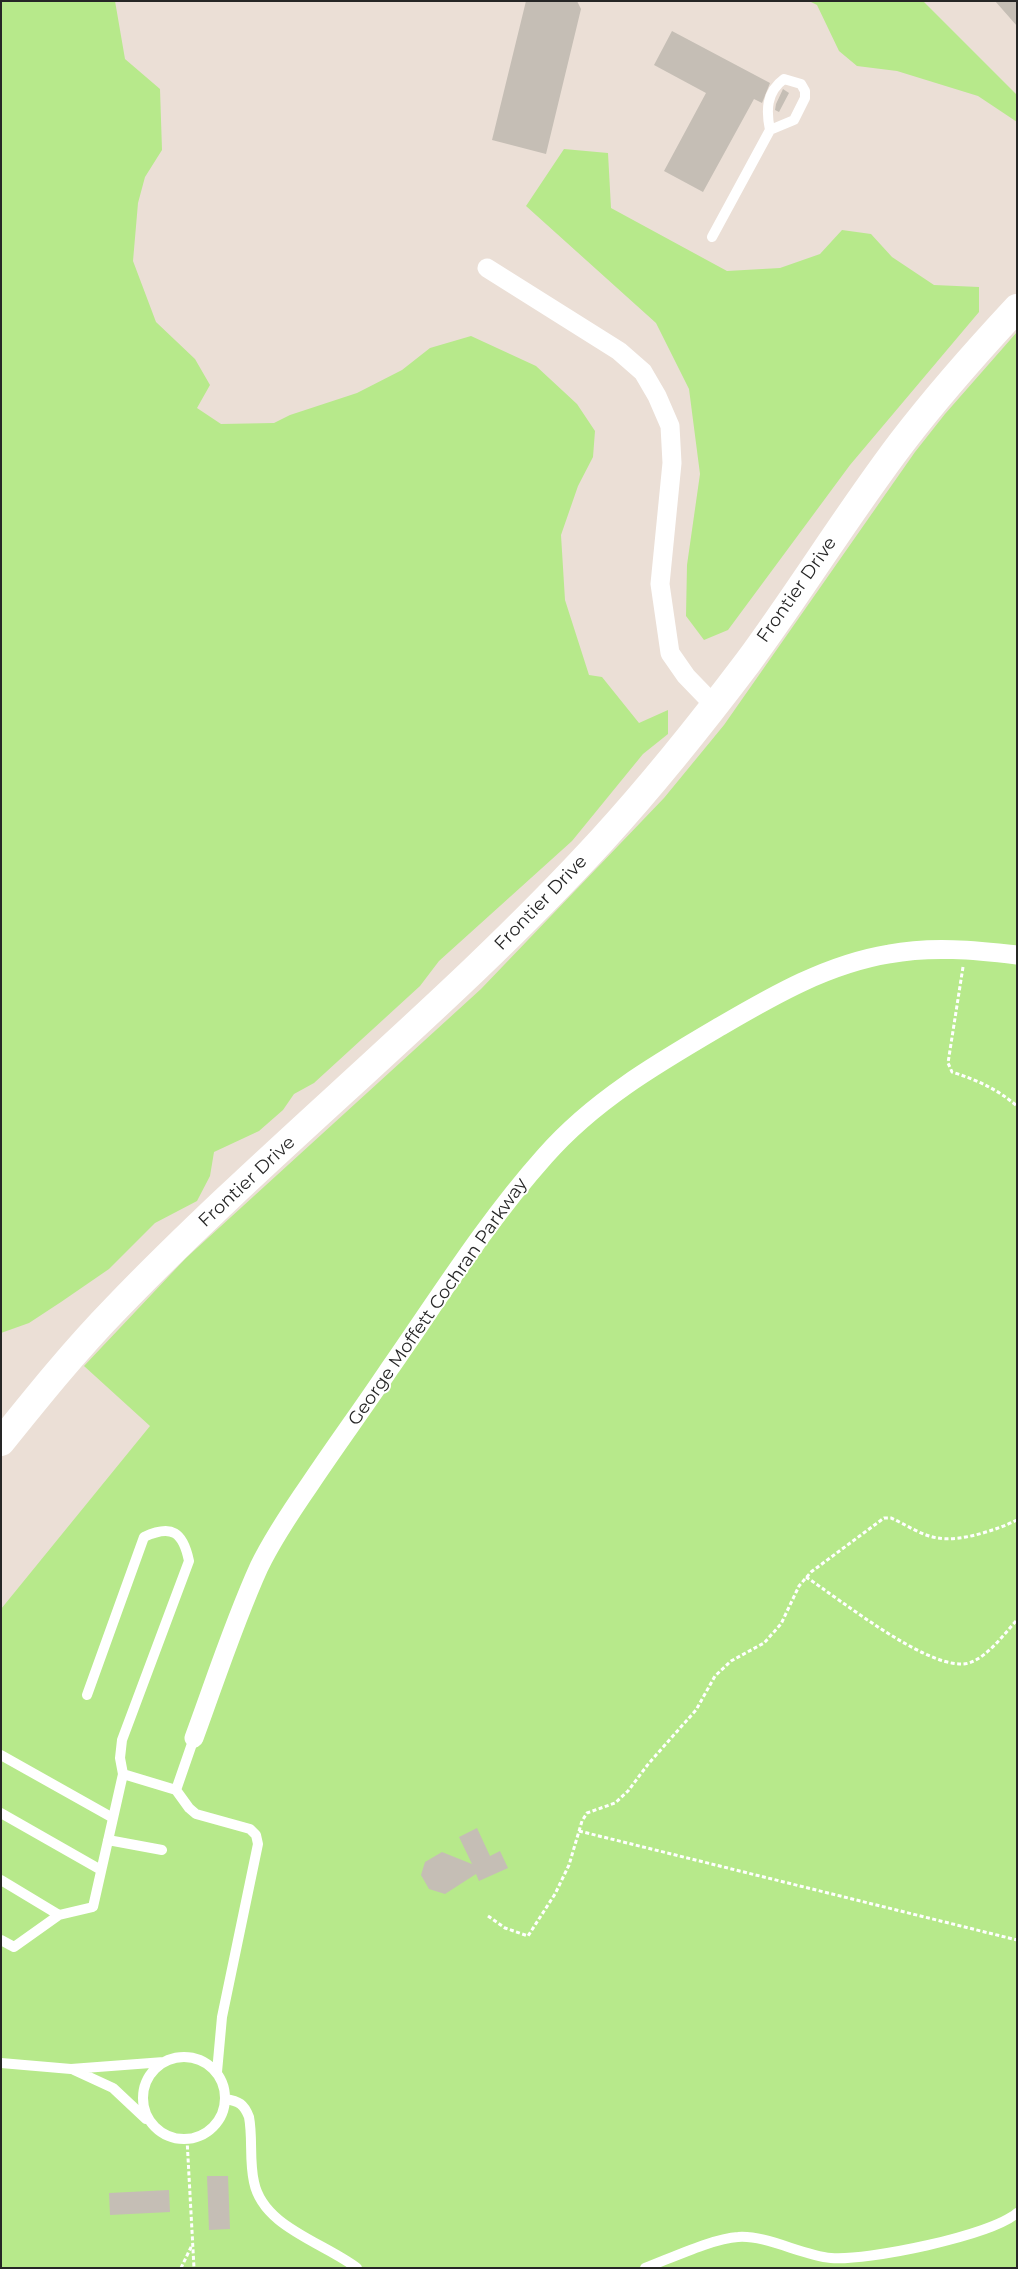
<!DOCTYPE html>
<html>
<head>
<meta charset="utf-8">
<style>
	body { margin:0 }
	#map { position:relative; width:1018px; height:2269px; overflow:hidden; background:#ebdfd6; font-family:Montserrat,sans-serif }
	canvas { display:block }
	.frame { position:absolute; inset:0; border:2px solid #262626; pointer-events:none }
</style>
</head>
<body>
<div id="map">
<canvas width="1018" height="2269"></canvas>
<div class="frame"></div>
</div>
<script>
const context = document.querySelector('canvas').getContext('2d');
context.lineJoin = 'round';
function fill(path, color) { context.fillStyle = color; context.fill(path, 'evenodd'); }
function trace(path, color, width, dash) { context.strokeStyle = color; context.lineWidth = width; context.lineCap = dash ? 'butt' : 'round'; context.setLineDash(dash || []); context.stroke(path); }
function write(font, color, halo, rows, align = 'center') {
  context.font = font + ' Montserrat,sans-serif'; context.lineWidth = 4; context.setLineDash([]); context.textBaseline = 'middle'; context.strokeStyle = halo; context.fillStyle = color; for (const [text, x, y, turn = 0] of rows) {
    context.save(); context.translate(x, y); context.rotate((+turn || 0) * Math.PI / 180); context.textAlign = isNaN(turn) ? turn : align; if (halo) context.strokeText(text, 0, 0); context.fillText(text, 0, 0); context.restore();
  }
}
fill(new Path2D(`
	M 1,1 L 115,1 L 125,59 L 160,89 L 162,150 L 145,177 L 138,203 L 133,261 L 156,322 L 195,359 L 210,385 L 197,408 L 221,424 L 274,423 L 290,415 L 357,393 L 402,370 L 430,348 L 471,336 L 536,366 L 577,404 L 595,431 L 593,457 L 578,486 L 561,535 L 565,600 L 589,675 L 602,677 L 639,723 L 668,710 L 668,734 L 643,754 L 572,841 L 439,961 L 420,986 L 314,1083 L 294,1094 L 283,1110 L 259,1131 L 214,1152 L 210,1176 L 197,1201 L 155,1223 L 109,1269 L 61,1302 L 29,1323 L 1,1333 Z
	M 809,1 L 923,1 L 1017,95 L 1017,122 L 978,96 L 897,71 L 857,66 L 839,51 L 817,5 Z
	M 564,149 L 608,153 L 611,208 L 727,271 L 780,268 L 820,254 L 842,230 L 871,234 L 892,257 L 934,285 L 979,287 L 979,312 L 850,465 L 728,630 L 704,640 L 686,616 L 687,565 L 700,474 L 689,389 L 656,323 L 526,206 Z
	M 1017,332 L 1017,2268 L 1,2268 L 1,1609 L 150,1426 L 84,1366 L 186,1258 L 481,989 L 664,798 L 724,725 L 915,452 L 945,414 Z`), '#b7e98b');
fill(new Path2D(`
	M 526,1 L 577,1 L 581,9 L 546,154 L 492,140 Z
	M 995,1 L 1017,1 L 1017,26 Z
	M 672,31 L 770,83 L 762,103 L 754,99 L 703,192 L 664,171 L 706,93 L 654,65 Z
	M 783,89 L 789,93 L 779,112 L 775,110 L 776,104 Z
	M 477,1828 L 490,1856 L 500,1851 L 508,1868 L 479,1881 L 476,1874 L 445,1894 L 429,1889 L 421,1875 L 425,1862 L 442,1852 L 472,1864 L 459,1837 Z
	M 207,2176 L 228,2176 L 230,2229 L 209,2230 Z
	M 169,2190 L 170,2212 L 110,2215 L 109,2193 Z`), '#c5beb5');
trace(new Path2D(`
	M 963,967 L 948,1063 L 952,1072 C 977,1080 997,1089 1017,1106
	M 806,1577 C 842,1601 921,1664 961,1664 C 982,1665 1004,1634 1017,1620
	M 579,1831 L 1017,1940
	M 488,1916 L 505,1928 L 528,1936 L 555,1894 L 569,1865 L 582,1821 L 587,1813 L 615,1803 L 628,1791 L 649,1763 L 696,1710 L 715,1676 L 731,1661 L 764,1643 L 781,1624 L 799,1586 L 811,1572 L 884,1518 L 891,1518 C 905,1524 922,1536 938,1538 C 960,1542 997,1530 1017,1520
	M 187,2139 L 194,2268
	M 181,2268 L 192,2245`), '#fff', 3, [4, 2.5]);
trace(new Path2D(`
	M 712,237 L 770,130 L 794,120 L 805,98 L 805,91 L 801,84 L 784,79 C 766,92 766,111 770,130
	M 87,1695 L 144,1537 C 172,1524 183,1532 189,1561 L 122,1740 L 120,1758 L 123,1774
	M 1,1755 L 113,1818
	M 176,1790 L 194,1738
	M 1,1813 L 101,1870
	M 108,1840 L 162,1850
	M 1,1880 L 59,1915
	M 1,1940 L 14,1947 L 59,1915 L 93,1907 L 123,1774 L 176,1790 L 189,1808 L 196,1814 L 250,1829 L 256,1835 L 258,1844 L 222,2017 L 217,2072
	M143 2098a41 41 0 1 1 82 0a41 41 0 1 1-82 0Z
	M 1,2063 L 71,2069 L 164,2062
	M 74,2070 L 113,2088 L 146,2119
	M 225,2099 C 239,2101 244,2104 249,2117 C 253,2138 249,2161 254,2182 C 263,2227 323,2242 357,2268
	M 645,2268 C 669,2259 714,2238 738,2237 C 767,2235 801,2255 831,2258 C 867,2261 990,2236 1017,2213`), '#fff', 10);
trace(new Path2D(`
	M 487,268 L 619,351 L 643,372 L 657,396 L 670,426 L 672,463 L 660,584 L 670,653 L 686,676 L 714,705
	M 194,1738 C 215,1681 234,1622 259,1567 C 273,1538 292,1510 310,1484 C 336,1445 364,1407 390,1368 C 440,1296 487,1221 545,1156 C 594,1100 658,1063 721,1026 C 774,995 828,964 889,954 C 931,946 975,950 1017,955`), '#fff', 19);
trace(new Path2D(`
	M 1,1442 C 38,1396 75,1350 116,1308 C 272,1146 450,1006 602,840 C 654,783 702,723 748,662 C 801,590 848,513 902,442 C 938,395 977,351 1017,308`), '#fff', 28);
write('18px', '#262626', '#fff', [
	["Frontier Drive",797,590,-55],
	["Frontier Drive",541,903,-46],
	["Frontier Drive",247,1182,-43],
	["George Moffett Cochran Parkway",438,1302,-55]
]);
</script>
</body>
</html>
